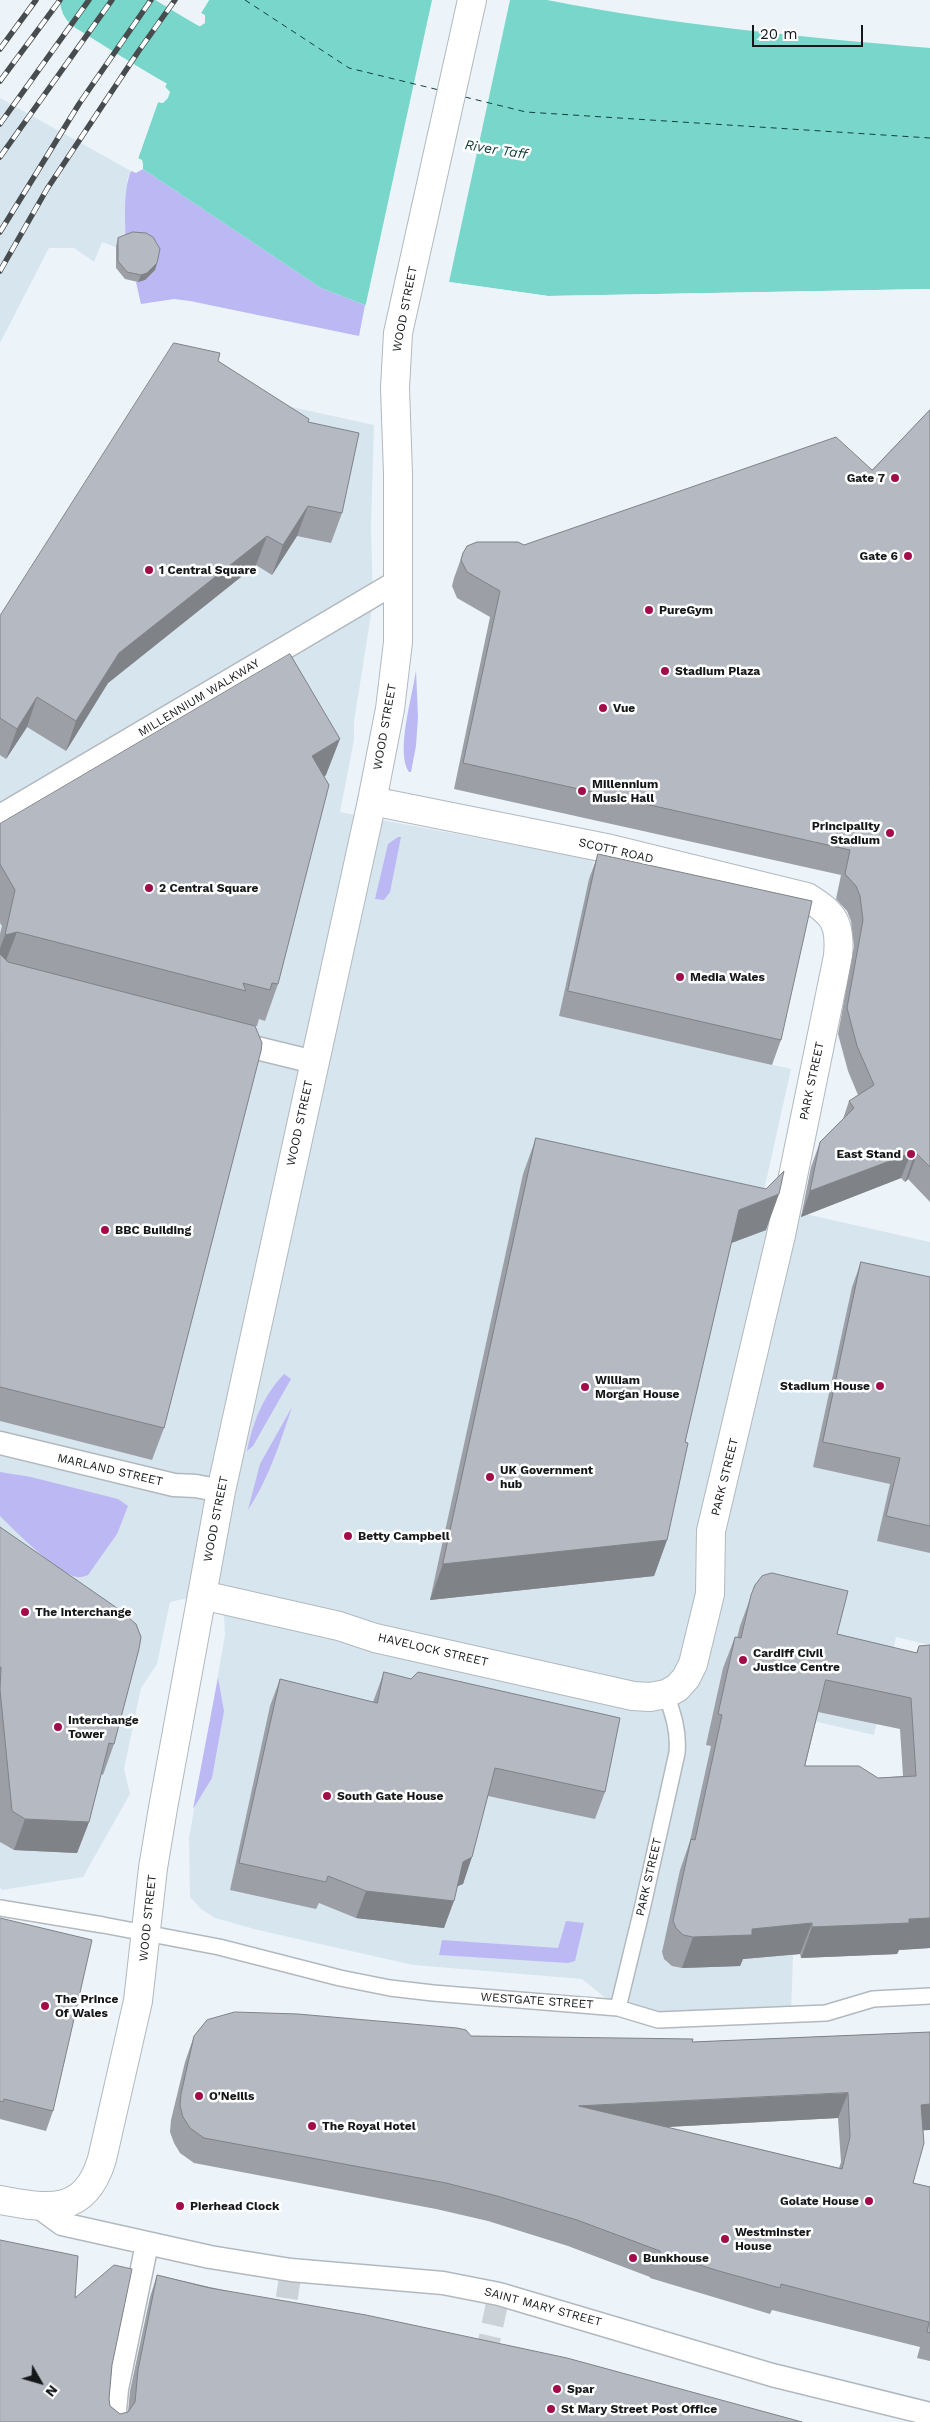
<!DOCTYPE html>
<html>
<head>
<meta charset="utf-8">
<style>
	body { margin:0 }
	#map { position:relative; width:930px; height:2422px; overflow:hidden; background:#ecf4fa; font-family:"Work Sans",sans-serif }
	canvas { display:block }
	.north { position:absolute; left:15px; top:2357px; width:50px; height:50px; -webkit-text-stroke:4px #fff; paint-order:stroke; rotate:128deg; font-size:14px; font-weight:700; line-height:20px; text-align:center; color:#15181a }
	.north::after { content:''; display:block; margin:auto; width:18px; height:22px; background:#15181a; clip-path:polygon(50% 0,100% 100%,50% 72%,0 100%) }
	.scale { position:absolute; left:752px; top:25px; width:111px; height:22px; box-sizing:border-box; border:2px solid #15181a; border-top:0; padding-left:6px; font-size:15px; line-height:18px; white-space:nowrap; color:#15181a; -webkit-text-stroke:4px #fff; paint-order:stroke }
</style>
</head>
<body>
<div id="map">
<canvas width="930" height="2422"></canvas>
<div class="north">N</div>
<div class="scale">20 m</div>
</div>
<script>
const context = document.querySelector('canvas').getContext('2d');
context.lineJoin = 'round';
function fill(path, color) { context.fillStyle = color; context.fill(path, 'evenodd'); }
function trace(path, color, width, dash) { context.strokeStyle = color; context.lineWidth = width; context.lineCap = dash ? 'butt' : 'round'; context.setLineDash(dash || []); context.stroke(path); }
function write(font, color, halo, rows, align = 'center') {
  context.font = font + ' "Work Sans",sans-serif'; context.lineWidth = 5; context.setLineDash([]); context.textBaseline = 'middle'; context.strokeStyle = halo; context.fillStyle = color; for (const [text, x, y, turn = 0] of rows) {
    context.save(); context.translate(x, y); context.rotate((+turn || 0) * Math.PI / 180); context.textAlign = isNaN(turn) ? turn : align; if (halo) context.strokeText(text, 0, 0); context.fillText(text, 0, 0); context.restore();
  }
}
fill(new Path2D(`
	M 0,98 L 131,171 L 127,180 L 126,242 L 118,248 L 102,242 L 94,262 L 74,248 L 49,248 L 0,343 Z
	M 214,390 L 374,425 L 371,526 L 373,602 L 354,722 L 354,740 L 340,812 L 594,860 L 559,1016 L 791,1069 L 761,1204 L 930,1242 L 930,1645 L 896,1637 L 874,1735 L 813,1721 L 779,1859 L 796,1870 L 791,2014 L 658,2020 L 618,2008 L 582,1979 L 413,1965 L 258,1930 L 215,1918 L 201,1909 L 190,1897 L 189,1838 L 225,1635 L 224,1616 L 202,1595 L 170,1602 L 157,1664 L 141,1688 L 124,1769 L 130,1794 L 83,1877 L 2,1890 L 0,1887 L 0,634 Z`), '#d7e5ef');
fill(new Path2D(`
	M 143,169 L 321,288 L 365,305 L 359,336 L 190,301 L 174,299 L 141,304 L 136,282 L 145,280 L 155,270 L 126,242 C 125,222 123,189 131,171 L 136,173 Z
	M 416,670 L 418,717 L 416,746 L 411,772 L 409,772 C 395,753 413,694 416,670 Z
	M 398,837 L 401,837 L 390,892 L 384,900 L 375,899 L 388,844 Z
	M 284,1374 L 291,1379 L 253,1446 L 247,1451 C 253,1422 263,1396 284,1374 Z
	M 292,1407 C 280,1443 269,1478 248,1510 L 260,1464 Z
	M 0,1472 L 31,1477 L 118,1499 L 128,1506 L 117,1534 L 88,1575 C 85,1576 80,1578 77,1577 C 58,1574 14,1530 0,1516 Z
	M 218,1678 L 224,1711 L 212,1778 L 193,1809 Z
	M 566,1921 L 584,1923 L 575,1961 L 568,1963 L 439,1955 L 442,1940 L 558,1948 Z`), '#bcb8f4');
fill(new Path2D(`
	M 209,0 L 547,0 C 673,25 802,37 930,48 L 930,289 L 548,296 L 449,282 L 448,287 L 365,305 L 321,288 L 143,169 L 143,164 L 138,159 L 158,102 L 163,103 L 170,92 L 165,87 L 195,25 L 199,27 L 205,18 L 201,13 Z`), '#78d7ca');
fill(new Path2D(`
	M 206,0 L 209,0 L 201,13 L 205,15 L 205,23 L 199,27 L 195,25 L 165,87 L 170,92 L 168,98 L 163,103 L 158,102 L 138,158 L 142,160 L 143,164 L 141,170 L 140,162 L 136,158 L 156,101 L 163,100 L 166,97 L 168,93 L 163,86 L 193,24 L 199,24 L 202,22 L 203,16 L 199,12 Z
	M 432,0 L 510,0 L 449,282 L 548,296 L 930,289 L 930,291 L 548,299 L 451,285 L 449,289 L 365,308 Z`), '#ecf4fa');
trace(new Path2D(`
	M 93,0 C 148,34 202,71 264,92`), '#78d7ca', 66);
trace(new Path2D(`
	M 245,0 L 349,68 L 439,90
	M 465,97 L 526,112 L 930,138`), '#13403b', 1, [6, 5]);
trace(new Path2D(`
	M 282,2331 L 291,2270
	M 472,2422 L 499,2294`), '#ccd3d8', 22, [22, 11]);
const service = new Path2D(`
	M 0,1908 L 103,1925 L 219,1947 L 340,1978 L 390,1988 L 433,1993 L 618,2008 L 658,2020 L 826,2013 L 873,1999 L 930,1996
	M 618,2008 L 643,1905 L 677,1753 C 679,1731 673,1714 666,1694`);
const pedestrian = new Path2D(`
	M 0,816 L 398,581
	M 232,1042 L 314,1062
	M 0,1443 L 174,1485 L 196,1486 L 221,1491
	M 40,2208 L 62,2224 L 210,2257 L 291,2270 L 443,2283 L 499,2294 L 772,2375 L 930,2414
	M 114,2422 L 117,2389 L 147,2244`);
const minor = new Path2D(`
	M 202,1595 L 339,1626 L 375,1638 L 633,1696 L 650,1697 L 666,1694 L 677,1688 L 686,1678 L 693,1664 L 710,1594 L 711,1531 L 781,1235 L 838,956 C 841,923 834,914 807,897 L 611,849 L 372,801`);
const tertiary = new Path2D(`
	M 0,2200 C 48,2209 85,2216 102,2159 L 138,2001 L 153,1868 L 163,1808 L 221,1491 L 372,801 L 390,709 L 398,642 L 398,474 L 395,388 L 398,333 L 472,0`);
trace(service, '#b2b9be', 18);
trace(pedestrian, '#b2b9be', 25);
trace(minor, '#b2b9be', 30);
trace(tertiary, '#b2b9be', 30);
trace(service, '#fff', 15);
trace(pedestrian, '#fff', 22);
trace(minor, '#fff', 28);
trace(tertiary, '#fff', 28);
const rail = new Path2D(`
	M 0,49 L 36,0
	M 0,81 L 60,0
	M 0,124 L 89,0
	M 0,157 L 112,0
	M 0,232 L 79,104 L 151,0
	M 0,271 L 47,189 L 138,52 L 175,0`);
trace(rail, '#474c4f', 5.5);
trace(rail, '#fff', 4, [11]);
fill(new Path2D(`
	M 118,238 L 157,263 L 155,270 L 145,280 L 138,282 L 125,279 L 116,268 L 116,246 Z
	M 218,361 L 308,422 L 342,513 L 331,543 L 297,536 L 272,575 L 256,565 L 108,683 L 66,751 L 27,727 L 6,759 L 0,755 L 0,616 Z
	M 930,410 L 930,1202 L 908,1179 L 905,1182 L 901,1178 L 801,1217 L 811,1167 L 820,1142 L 843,1119 L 849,1101 L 858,1095 L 848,1071 L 838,1034 L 854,946 L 851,921 L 847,911 L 836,899 L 841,875 L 454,789 L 490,617 L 457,598 L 452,586 L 454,578 L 463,553 L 524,545 L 872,470 Z
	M 326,775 L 324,777 L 278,984 L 265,1021 L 259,1019 L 257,1026 L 255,1026 L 164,1428 L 152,1460 L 0,1421 L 0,934 L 2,926 L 0,923 L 0,824 Z
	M 598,854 L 781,1040 L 772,1065 L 559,1016 L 589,879 Z
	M 536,1138 L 766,1230 L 731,1243 L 685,1442 L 667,1540 L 654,1576 L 430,1600 L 523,1174 Z
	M 861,1262 L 930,1277 L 930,1553 L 877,1541 L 890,1484 L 813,1467 L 852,1287 Z
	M 0,1527 L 114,1744 L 103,1775 L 101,1774 L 89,1822 L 77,1853 L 14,1850 L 0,1842 Z
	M 755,1585 L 837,1634 L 916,1653 L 919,1646 L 930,1645 L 930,1948 L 899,1950 L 897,1954 L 801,1958 L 800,1954 L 743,1959 L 740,1966 L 682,1968 L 672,1966 L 664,1959 L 662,1952 L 680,1870 L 690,1841 L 711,1746 L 706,1745 L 723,1668 L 735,1637 L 737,1638 L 740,1626 ZM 818,1712 L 900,1729 L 903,1776 L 878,1778 L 805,1766 Z
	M 384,1672 L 605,1792 L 595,1819 L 488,1796 L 463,1884 L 457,1886 L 444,1928 L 356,1918 L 319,1903 L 316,1909 L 230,1890 L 270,1706 L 280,1679 L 373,1702 Z
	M 0,1918 L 53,2111 L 46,2131 L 0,2119 Z
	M 930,2032 L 923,2130 L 913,2183 L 930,2187 L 930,2361 L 917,2358 L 920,2347 L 772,2310 L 770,2314 L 650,2278 L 650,2277 L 568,2246 L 488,2221 L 436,2209 L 194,2163 L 180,2153 L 174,2143 L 170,2132 L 171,2120 L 185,2062 L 194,2036 L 471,2036 L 692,2042 ZM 838,2118 L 841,2162 L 839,2168 L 666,2127 Z
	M 157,2275 L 802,2422 L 0,2422 L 75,2298 L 112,2365 L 109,2399 L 110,2406 L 120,2414 L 128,2412 L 130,2391 L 150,2297 Z`), '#9c9fa6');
fill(new Path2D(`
	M 157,263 L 155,270 L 145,280 L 138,282 L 141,275 Z
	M 308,506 L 297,536 L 272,575 L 283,545 Z
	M 267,536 L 256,565 L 108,683 L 66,751 L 76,721 L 119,653 Z
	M 37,697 L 27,727 L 6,759 L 17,729 Z
	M 340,739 L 326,775 L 299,792 L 312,756 Z
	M 17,932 L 3,968 L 0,969 L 0,948 L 5,935 Z
	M 911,1153 L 901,1178 L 801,1217 L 810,1191 Z
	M 917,1154 L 908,1179 L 905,1182 L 914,1156 Z
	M 779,1194 L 766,1230 L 726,1245 L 739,1210 Z
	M 667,1540 L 654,1576 L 430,1600 L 443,1564 Z
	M 25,1819 L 89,1822 L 77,1853 L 14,1850 Z
	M 472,1857 L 463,1884 L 453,1888 L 463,1862 Z
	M 366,1891 L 454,1901 L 444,1928 L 356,1918 Z
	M 930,1918 L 930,1948 L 899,1950 L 897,1954 L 801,1958 L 812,1927 Z
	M 812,1923 L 800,1954 L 743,1959 L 740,1966 L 682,1968 L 693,1937 L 752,1929 Z
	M 848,2093 L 838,2118 L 570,2132 L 579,2106 Z
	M 930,2104 L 930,2130 L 912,2131 L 921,2105 Z`), '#7f8287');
const building = new Path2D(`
	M 133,232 L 146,233 L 153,237 L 160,249 L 157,263 L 147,273 L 141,275 L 127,272 L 118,261 L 118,238 Z
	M 174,343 L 220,353 L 218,361 L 309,419 L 308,422 L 359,433 L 342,513 L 308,506 L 283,545 L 267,536 L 119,653 L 76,721 L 37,697 L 17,729 L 0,718 L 0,616 Z
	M 930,410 L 930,1167 L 917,1154 L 914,1156 L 911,1153 L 810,1191 L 820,1142 L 854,1108 L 849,1101 L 874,1085 L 857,1046 L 847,1008 L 863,920 L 860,896 L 856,886 L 845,874 L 850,850 L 463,763 L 500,591 L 467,572 L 461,560 L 463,553 L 467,546 L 477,542 L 518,542 L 524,545 L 836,437 L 872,470 Z
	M 290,654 L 340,739 L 312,756 L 329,785 L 278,984 L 272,983 L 270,990 L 243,983 L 246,991 L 17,932 L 5,935 L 15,890 L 0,864 L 0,824 Z
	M 598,854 L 812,901 L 781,1040 L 568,991 Z
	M 0,954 L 8,962 L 255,1026 L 262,1043 L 261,1051 L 164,1428 L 0,1387 Z
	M 536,1138 L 766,1189 L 784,1171 L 779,1194 L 739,1210 L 685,1442 L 688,1443 L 667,1540 L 443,1564 Z
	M 861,1262 L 930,1277 L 930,1526 L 886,1516 L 900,1458 L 823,1442 Z
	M 0,1527 L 117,1608 L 136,1624 L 141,1637 L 139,1649 L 114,1744 L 109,1743 L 89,1822 L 25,1819 L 12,1811 L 0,1690 L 1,1667 L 0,1667 Z
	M 772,1573 L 848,1591 L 837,1634 L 917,1653 L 919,1646 L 930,1645 L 930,1918 L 909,1919 L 909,1923 L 812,1927 L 812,1923 L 752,1929 L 752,1935 L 693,1937 L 683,1935 L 676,1928 L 673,1921 L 691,1839 L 695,1840 L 722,1715 L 718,1714 L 735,1637 L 741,1638 L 751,1595 L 755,1585 L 762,1576 ZM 826,1680 L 911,1698 L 916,1776 L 878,1778 L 859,1766 L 805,1766 Z
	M 384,1672 L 411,1679 L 418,1672 L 620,1718 L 605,1792 L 495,1768 L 472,1857 L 463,1862 L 454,1901 L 366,1891 L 328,1876 L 326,1882 L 239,1863 L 280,1679 L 377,1703 Z
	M 0,1918 L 92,1940 L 53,2111 L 4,2099 L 3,2102 L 0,2101 Z
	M 235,2012 L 298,2014 L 457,2028 L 466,2030 L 471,2036 L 693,2039 L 692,2042 L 930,2032 L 930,2104 L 921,2105 L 924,2143 L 913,2183 L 930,2187 L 930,2333 L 927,2332 L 929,2322 L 781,2284 L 780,2288 L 719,2271 L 660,2253 L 660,2251 L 577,2220 L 497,2196 L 446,2183 L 204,2138 L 190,2128 L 183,2117 L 180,2106 L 181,2094 L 194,2036 L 207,2020 ZM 848,2093 L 850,2137 L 842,2169 L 579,2106 Z
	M 0,2240 L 78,2256 L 75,2298 L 114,2265 L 132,2269 L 112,2365 L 109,2399 L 110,2406 L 120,2414 L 128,2412 L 135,2402 L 138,2370 L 157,2275 L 210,2288 L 366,2315 L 567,2358 L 802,2422 L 0,2422 Z`);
fill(building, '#b5b9c1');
trace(building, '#7f8287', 1);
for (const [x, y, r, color] of [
	[895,478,5,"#a30c4b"],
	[908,556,5,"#a30c4b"],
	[149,570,5,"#a30c4b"],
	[649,610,5,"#a30c4b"],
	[665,671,5,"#a30c4b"],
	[603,708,5,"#a30c4b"],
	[582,791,5,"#a30c4b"],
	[890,833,5,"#a30c4b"],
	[149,888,5,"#a30c4b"],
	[680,977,5,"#a30c4b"],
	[911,1154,5,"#a30c4b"],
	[105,1230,5,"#a30c4b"],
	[880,1386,5,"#a30c4b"],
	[585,1387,5,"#a30c4b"],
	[490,1477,5,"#a30c4b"],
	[348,1536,5,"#a30c4b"],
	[25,1612,5,"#a30c4b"],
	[743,1660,5,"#a30c4b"],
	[58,1727,5,"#a30c4b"],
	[327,1796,5,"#a30c4b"],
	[45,2006,5,"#a30c4b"],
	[199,2096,5,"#a30c4b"],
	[312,2126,5,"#a30c4b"],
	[869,2201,5,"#a30c4b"],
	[180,2206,5,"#a30c4b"],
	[725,2239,5,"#a30c4b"],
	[633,2258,5,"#a30c4b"],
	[557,2389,5,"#a30c4b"],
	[551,2409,5,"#a30c4b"]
]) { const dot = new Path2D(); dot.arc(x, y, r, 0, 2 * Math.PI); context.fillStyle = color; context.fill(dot); trace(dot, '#fff', 2); }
write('12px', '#15181a', '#fff', [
	["WOOD STREET",405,309,-79],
	["MILLENNIUM WALKWAY",199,698,-31],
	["WOOD STREET",385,727,-80],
	["SCOTT ROAD",616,851,13],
	["PARK STREET",812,1081,-78],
	["WOOD STREET",300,1123,-78],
	["MARLAND STREET",110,1470,13],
	["PARK STREET",725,1477,-76],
	["WOOD STREET",216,1519,-79],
	["HAVELOCK STREET",433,1650,13],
	["PARK STREET",649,1877,-77],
	["WOOD STREET",148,1918,-84],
	["WESTGATE STREET",537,2001,4],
	["SAINT MARY STREET",543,2307,15]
]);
write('bold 12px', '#15181a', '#fff', [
	["Gate 7",885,478,"right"],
	["Gate 6",898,556,"right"],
	["1 Central Square",159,570],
	["PureGym",659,610],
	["Stadium Plaza",675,671],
	["Vue",613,708],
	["Millennium",592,784],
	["Music Hall",592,798],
	["Principality",880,826,"right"],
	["Stadium",880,840,"right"],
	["2 Central Square",159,888],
	["Media Wales",690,977],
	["East Stand",901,1154,"right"],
	["BBC Building",115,1230],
	["William",595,1380],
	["Morgan House",595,1394],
	["Stadium House",870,1386,"right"],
	["UK Government",500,1470],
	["hub",500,1484],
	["Betty Campbell",358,1536],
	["The Interchange",35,1612],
	["Cardiff Civil",753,1653],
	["Justice Centre",753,1667],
	["Interchange",68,1720],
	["Tower",68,1734],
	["South Gate House",337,1796],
	["The Prince",55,1999],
	["Of Wales",55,2013],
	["O'Neills",209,2096],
	["The Royal Hotel",322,2126],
	["Golate House",859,2201,"right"],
	["Pierhead Clock",190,2206],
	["Westminster",735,2232],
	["House",735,2246],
	["Bunkhouse",643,2258],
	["Spar",567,2389],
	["St Mary Street Post Office",561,2409]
], 'left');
write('italic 14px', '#13403b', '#fff', [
	["River Taff",496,150,9]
]);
</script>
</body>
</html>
